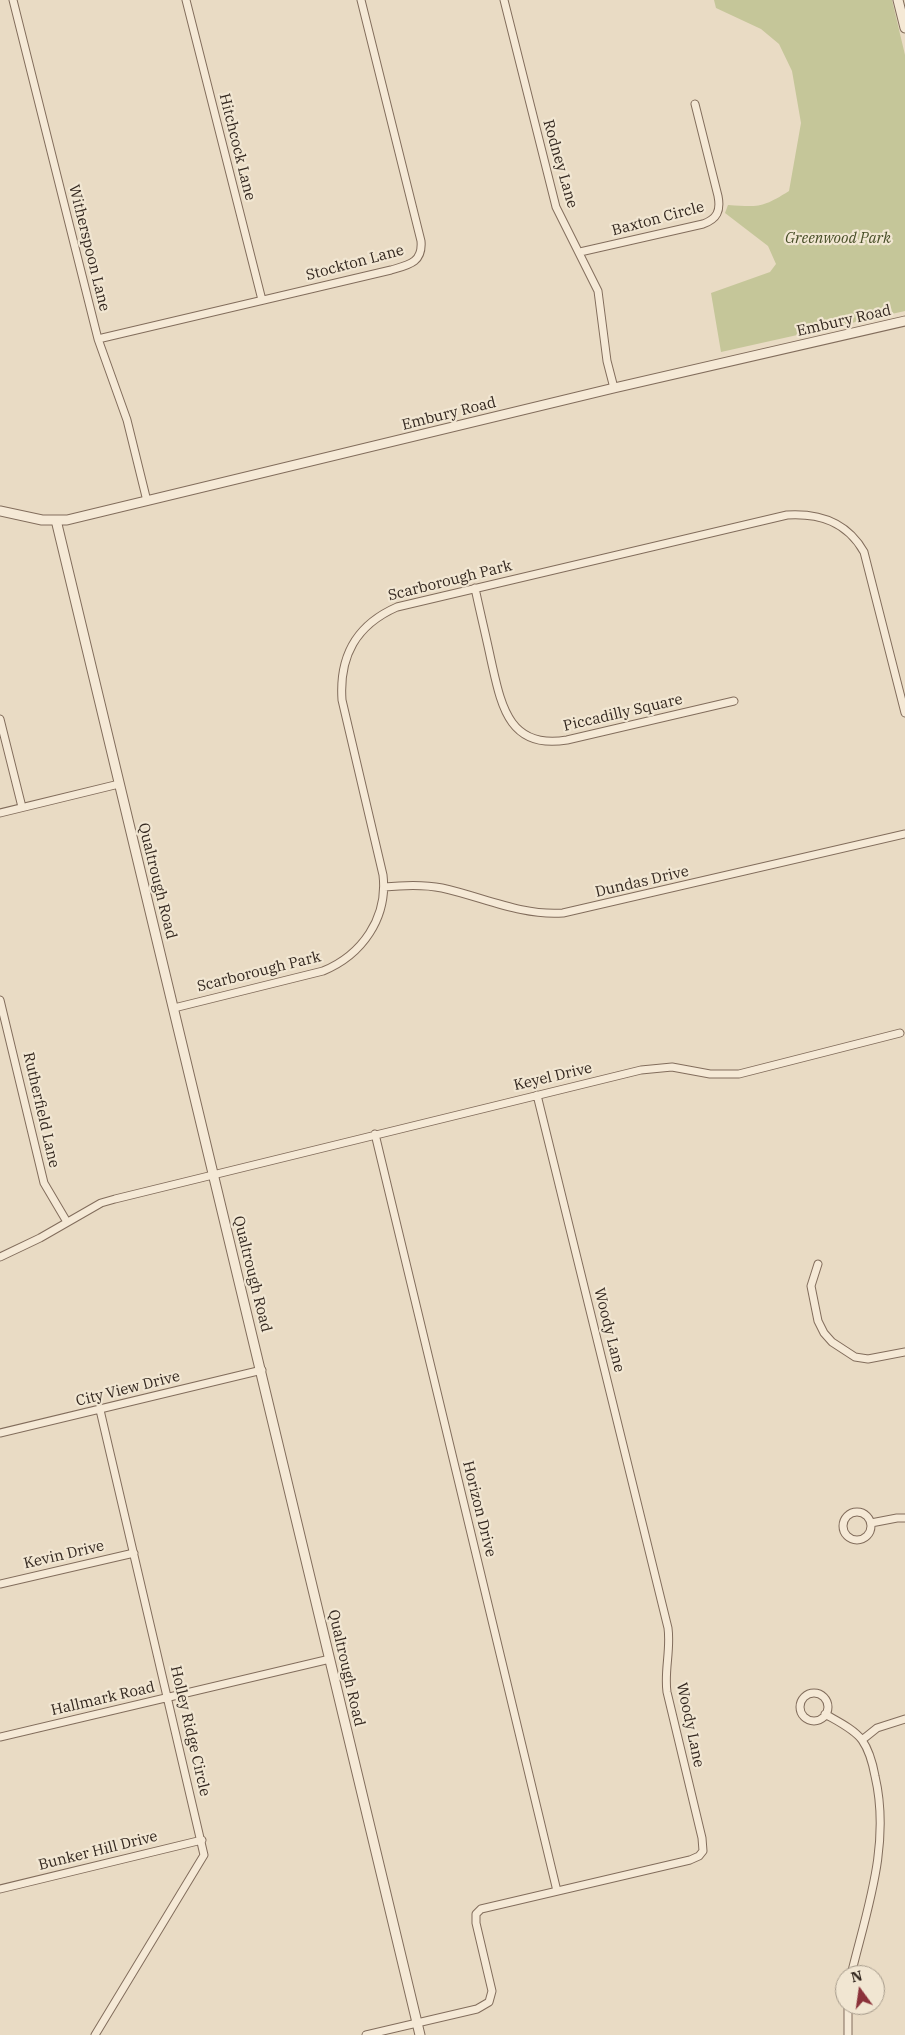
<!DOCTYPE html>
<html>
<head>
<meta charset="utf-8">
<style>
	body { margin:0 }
	#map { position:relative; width:905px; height:2035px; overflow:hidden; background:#e9dbc4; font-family:"IBM Plex Serif",serif }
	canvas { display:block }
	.north { position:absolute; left:835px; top:1965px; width:50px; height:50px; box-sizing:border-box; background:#f1e6d2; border:1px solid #a59a8a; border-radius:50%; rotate:346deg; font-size:14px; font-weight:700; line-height:20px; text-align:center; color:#33271f }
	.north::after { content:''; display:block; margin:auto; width:18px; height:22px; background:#8b323a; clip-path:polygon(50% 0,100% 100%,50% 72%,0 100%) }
</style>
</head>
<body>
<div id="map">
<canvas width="905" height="2035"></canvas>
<div class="north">N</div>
</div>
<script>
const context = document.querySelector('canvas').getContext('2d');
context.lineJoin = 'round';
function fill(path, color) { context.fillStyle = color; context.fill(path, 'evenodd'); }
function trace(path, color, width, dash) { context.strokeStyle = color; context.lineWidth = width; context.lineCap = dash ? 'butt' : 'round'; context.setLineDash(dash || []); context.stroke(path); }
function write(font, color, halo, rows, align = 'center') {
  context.font = font + ' "IBM Plex Serif",serif'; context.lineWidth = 4.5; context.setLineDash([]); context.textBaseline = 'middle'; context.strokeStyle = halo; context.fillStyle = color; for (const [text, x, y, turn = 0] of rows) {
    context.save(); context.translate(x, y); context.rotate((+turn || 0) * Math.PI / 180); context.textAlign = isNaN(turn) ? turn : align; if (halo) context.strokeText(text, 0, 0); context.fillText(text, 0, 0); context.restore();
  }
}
fill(new Path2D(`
	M 714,0 L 892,0 L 905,55 L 905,311 L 721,352 L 711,293 L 770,272 L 776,264 L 768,246 L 725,213 L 728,205 C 759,207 762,208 789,191 L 801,123 L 792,71 L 779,44 L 761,29 L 716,8 Z`), '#c5c699');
const minor = new Path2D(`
	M 13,0 L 98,339 L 127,420 L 147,501
	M 186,0 L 262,300
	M 504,0 L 556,207 L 598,291 L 607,361 L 614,388
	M 580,252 L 703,224 C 717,219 721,211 718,196 L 695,104
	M 98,339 L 391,270 C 408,265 423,263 421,241 L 361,0
	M 475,588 C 480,612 486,636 491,660 C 501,704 508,750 567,740 L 734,701
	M 0,719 L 22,807
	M 0,813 L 119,784
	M 384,887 C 404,885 423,884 442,888 C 483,897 521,916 563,913 L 905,834
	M 0,1000 L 44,1183 L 67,1222
	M 174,1008 L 323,971 C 362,955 388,918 383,875 L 342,700 C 339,656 356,625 397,607 L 787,515 C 820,513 847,522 864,552 L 905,713
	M 375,1134 L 557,1891
	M 0,1257 L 40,1238 L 101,1203 L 115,1199 L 641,1070 L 672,1067 L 710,1074 L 739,1074 L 900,1033
	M 818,1264 L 811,1286 L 818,1321 L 824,1333 L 832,1342 L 855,1357 L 868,1359 L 905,1352
	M 0,1433 L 262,1370
	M843 1526a14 14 0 1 1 28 0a14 14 0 1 1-28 0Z
	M 871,1523 L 897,1518 L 905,1518
	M 0,1584 L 134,1553
	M800 1707a14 14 0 1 1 28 0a14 14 0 1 1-28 0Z
	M 825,1714 C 837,1721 854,1729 862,1740 C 869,1750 873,1765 875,1776 C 891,1844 867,1909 851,1975
	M 0,1737 L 330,1659
	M 862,1740 L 877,1728 L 905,1719
	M 0,1889 L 202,1840
	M 848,2005 L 848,2035
	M 95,2035 L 204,1855 L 100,1410
	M 366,2035 L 477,2009 L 489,2002 L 492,1991 L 476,1923 L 476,1914 L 481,1909 L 690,1860 L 699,1856 L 703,1851 L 702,1838 L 667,1692 C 664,1671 671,1650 668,1628 L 537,1095`);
const tertiary = new Path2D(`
	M 898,0 L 905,28
	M 0,511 L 42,520 L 67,520 L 614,388 L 905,321
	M 56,520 L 420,2035`);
trace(minor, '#826d5c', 9);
trace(tertiary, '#826d5c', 11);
trace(minor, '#f5e9d6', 7);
trace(tertiary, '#f5e9d6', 9);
write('15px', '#33271f', '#f1e6d2', [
	["Hitchcock Lane",237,147,76],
	["Rodney Lane",560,164,74],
	["Baxton Circle",658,219,-15],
	["Witherspoon Lane",89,248,76],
	["Stockton Lane",355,263,-15],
	["Embury Road",844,321,-13],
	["Embury Road",449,414,-14],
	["Scarborough Park",450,581,-14],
	["Piccadilly Square",623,713,-13],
	["Qualtrough Road",157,881,76],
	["Dundas Drive",642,882,-13],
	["Scarborough Park",259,972,-14],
	["Keyel Drive",553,1077,-13],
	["Rutherfield Lane",41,1110,77],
	["Qualtrough Road",252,1274,76],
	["Woody Lane",609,1330,76],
	["City View Drive",128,1389,-14],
	["Horizon Drive",479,1509,76],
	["Kevin Drive",64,1555,-13],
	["Qualtrough Road",346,1668,77],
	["Hallmark Road",103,1699,-13],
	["Woody Lane",690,1725,78],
	["Holley Ridge Circle",190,1731,77],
	["Bunker Hill Drive",98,1851,-14]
]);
write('italic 15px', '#474e27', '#f1e6d2', [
	["Greenwood Park",838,239]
]);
</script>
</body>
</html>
